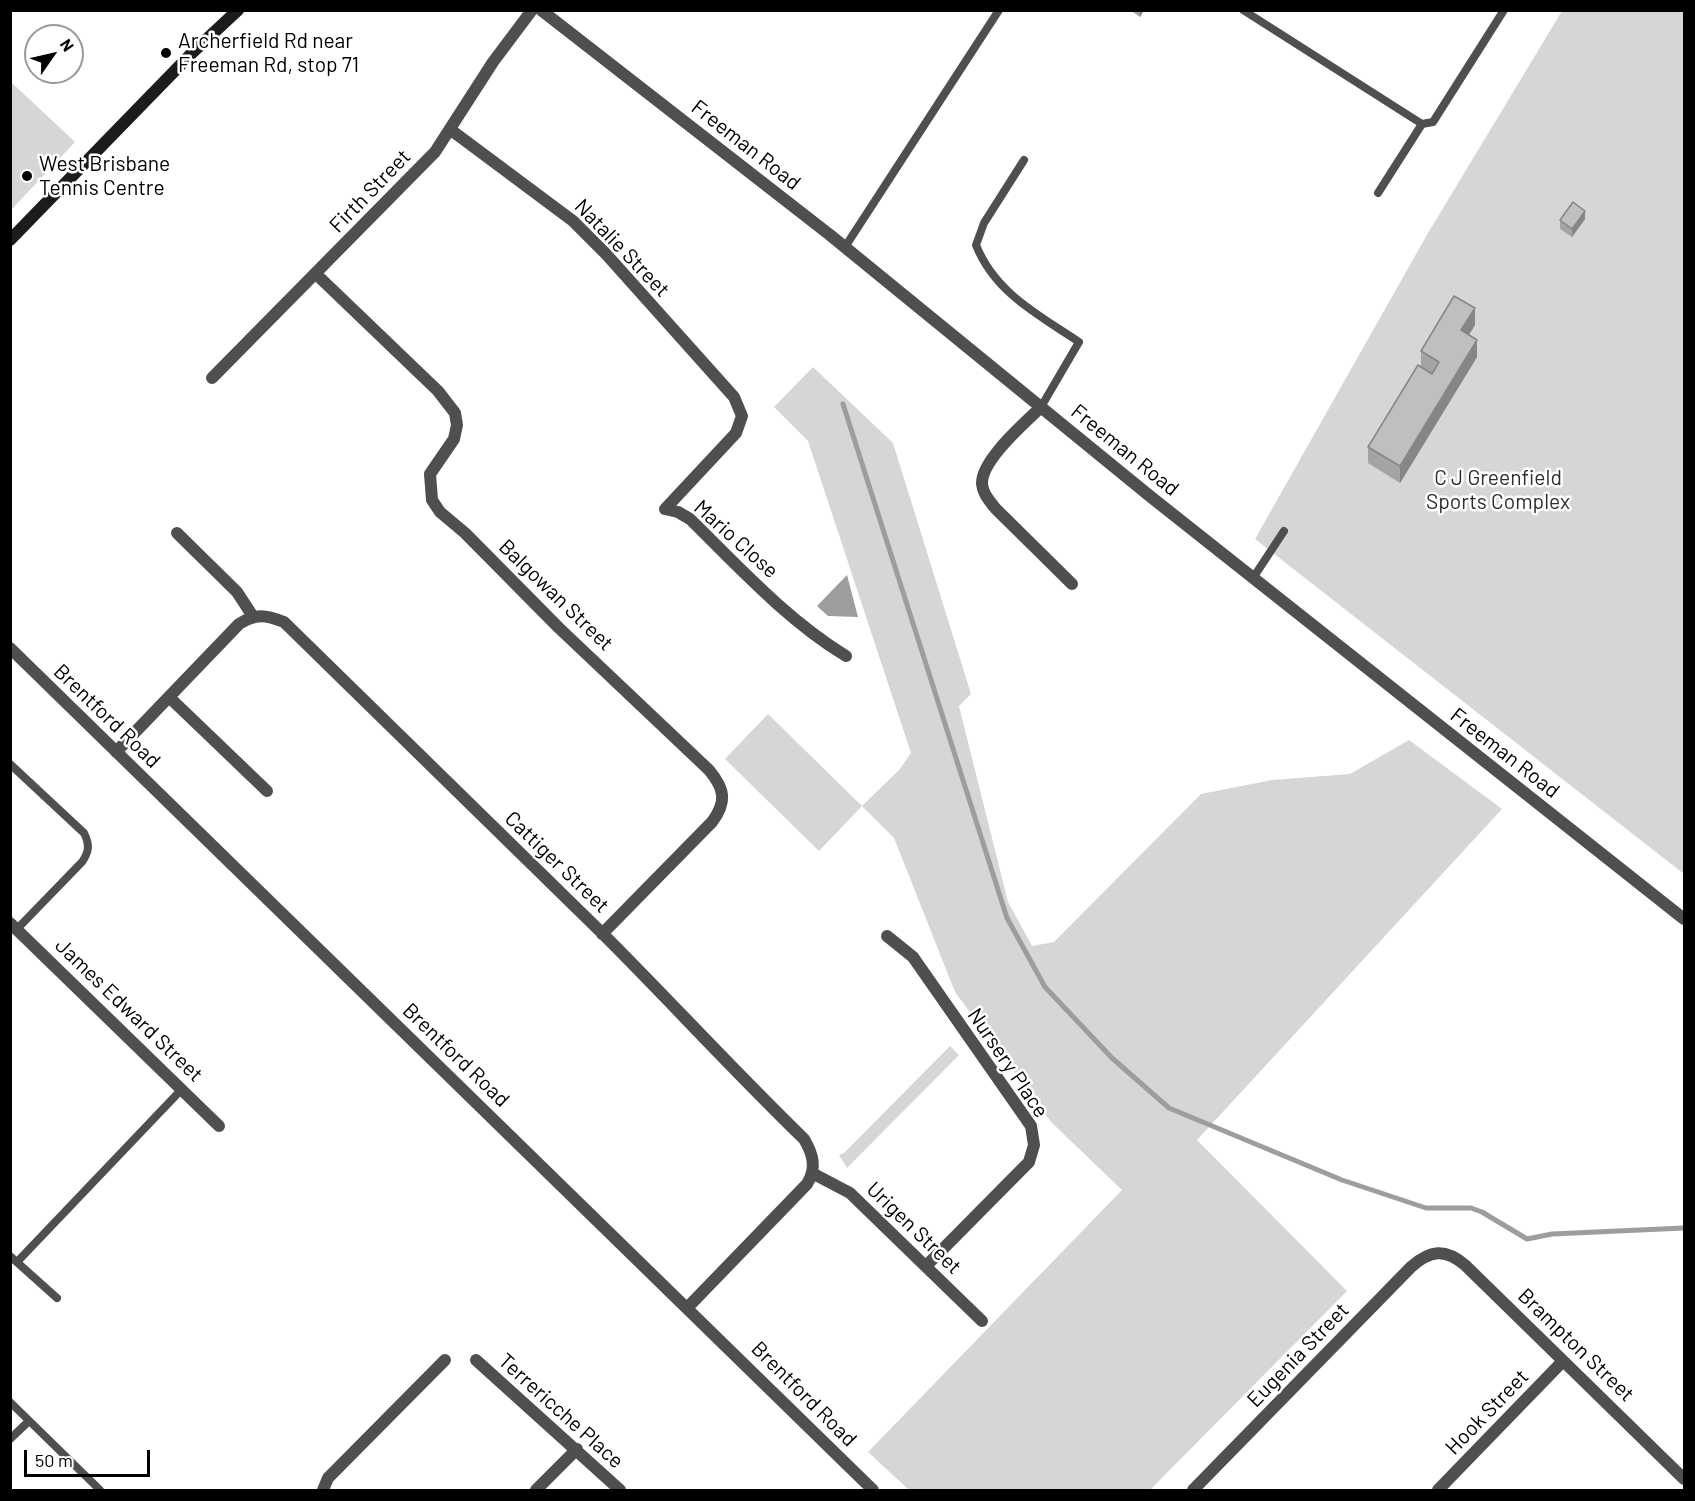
<!DOCTYPE html>
<html>
<head>
<meta charset="utf-8">
<style>
	body { margin:0 }
	#map { position:relative; width:1695px; height:1501px; overflow:hidden; background:#fff; font-family:Barlow,sans-serif }
	canvas { display:block }
	.frame { position:absolute; inset:0; border:12px solid #000; pointer-events:none }
	.north { position:absolute; left:24px; top:24px; width:60px; height:60px; box-sizing:border-box; background:#fff; border:2px solid #999; border-radius:50%; rotate:56deg; font-size:16px; font-weight:700; line-height:24px; text-align:center; color:#000 }
	.north::after { content:''; display:block; margin:auto; width:21px; height:27px; background:#000; clip-path:polygon(50% 0,100% 100%,50% 72%,0 100%) }
	.scale { position:absolute; left:24px; top:1450px; width:126px; height:27px; box-sizing:border-box; border:3px solid #000; border-top:0; padding-left:8px; font-size:18px; line-height:21px; white-space:nowrap; color:#000; -webkit-text-stroke:4px #fff; paint-order:stroke }
</style>
</head>
<body>
<div id="map">
<canvas width="1695" height="1501"></canvas>
<div class="frame"></div>
<div class="north">N</div>
<div class="scale">50 m</div>
</div>
<script>
const context = document.querySelector('canvas').getContext('2d');
context.lineJoin = 'round';
function fill(path, color) { context.fillStyle = color; context.fill(path, 'evenodd'); }
function trace(path, color, width, dash) { context.strokeStyle = color; context.lineWidth = width; context.lineCap = dash ? 'butt' : 'round'; context.setLineDash(dash || []); context.stroke(path); }
function write(font, color, halo, rows, align = 'center') {
  context.font = font + ' Barlow,sans-serif'; context.lineWidth = 5; context.setLineDash([]); context.textBaseline = 'middle'; context.strokeStyle = halo; context.fillStyle = color; for (const [text, x, y, turn = 0] of rows) {
    context.save(); context.translate(x, y); context.rotate((+turn || 0) * Math.PI / 180); context.textAlign = isNaN(turn) ? turn : align; if (halo) context.strokeText(text, 0, 0); context.fillText(text, 0, 0); context.restore();
  }
}
fill(new Path2D(`
	M 1562,11 L 1684,11 L 1684,874 L 1255,539 L 1428,233 Z
	M 10,81 L 75,142 L 11,210 L 10,210 Z
	M 813,367 L 893,443 L 971,694 L 959,706 L 1008,902 L 1032,946 L 1054,942 L 1201,794 L 1272,780 L 1350,774 L 1409,740 L 1502,809 L 1197,1140 L 1347,1291 L 1150,1490 L 909,1490 L 868,1452 L 1122,1190 L 1051,1122 L 955,992 L 894,838 L 862,806 L 819,851 L 725,759 L 768,714 L 862,806 L 899,770 L 911,753 L 808,441 L 774,407 Z
	M 950,1046 L 959,1055 L 847,1168 L 839,1155 L 844,1153 Z`), '#d6d6d6');
fill(new Path2D(`
	M 847,575 L 858,617 L 828,616 L 817,606 Z`), '#9d9d9d');
trace(new Path2D(`
	M 843,404 L 1007,918 L 1045,987 L 1112,1058 L 1169,1108 L 1342,1180 L 1426,1208 L 1471,1208 L 1482,1212 L 1527,1239 L 1552,1234 L 1684,1228`), '#9d9d9d', 5);
trace(new Path2D(`
	M 1243,10 L 1422,124 L 1433,122 L 1504,10
	M 1024,160 L 984,223 L 976,245 C 995,293 1039,315 1079,342 L 1041,407
	M 1378,193 L 1422,124
	M 845,247 L 999,10
	M 1253,578 L 1284,531
	M 10,764 L 84,833 C 90,845 89,852 82,862 L 17,929
	M 10,1256 L 57,1298
	M 17,1262 L 182,1089
	M 10,1402 L 100,1490
	M 10,1439 L 29,1421`), '#4f4f4f', 8);
trace(new Path2D(`
	M 451,130 L 573,221 L 606,254 L 734,397 L 742,416 L 736,433 L 665,509 L 678,512 L 690,519 C 739,567 787,620 846,656
	M 316,274 L 438,391 L 455,413 L 457,425 L 454,439 L 430,474 L 432,500 L 440,512 L 465,533 L 559,628 L 709,770 C 725,789 727,802 712,822 L 602,934
	M 212,378 L 435,152 L 493,62 L 532,10
	M 1041,407 C 1025,423 981,460 982,484 C 983,494 989,500 995,508 L 1072,584
	M 177,533 L 237,592 L 252,615
	M 10,648 L 873,1490
	M 169,697 L 267,791
	M 116,752 L 239,624 C 256,613 266,615 284,622 C 390,726 497,830 603,934 C 671,1002 735,1072 804,1139 C 813,1154 817,1168 807,1184 L 688,1307
	M 10,923 L 219,1126
	M 887,936 L 913,957 L 1031,1126 L 1034,1145 L 1029,1162 L 926,1266
	M 812,1173 L 850,1193 L 982,1321
	M 476,1360 L 620,1490
	M 323,1490 L 328,1478 L 445,1360
	M 536,1490 L 577,1449
	M 1193,1490 L 1411,1267 C 1430,1250 1445,1248 1465,1265 L 1684,1479
	M 1438,1490 L 1563,1361`), '#4f4f4f', 12);
trace(new Path2D(`
	M 541,10 L 830,235 L 1151,497 L 1684,919`), '#4f4f4f', 12);
trace(new Path2D(`
	M 10,240 L 194,51 L 238,10`), '#1c1c1c', 12);
fill(new Path2D(`
	M 1130,10 L 1144,10 L 1140,17 Z
	M 1585,219 L 1572,237 L 1560,229 L 1560,220 Z
	M 1475,325 L 1469,335 L 1477,357 L 1400,483 L 1368,463 L 1368,447 L 1421,367 L 1421,351 Z`), '#a4a4a4');
fill(new Path2D(`
	M 1140,10 L 1144,10 L 1140,17 Z
	M 1585,211 L 1585,219 L 1572,237 L 1572,229 Z
	M 1475,308 L 1475,325 L 1461,347 L 1461,330 Z
	M 1477,340 L 1477,357 L 1400,483 L 1400,466 Z`), '#868686');
const building = new Path2D(`
	M 1573,202 L 1585,211 L 1572,229 L 1560,220 Z
	M 1454,296 L 1475,308 L 1461,330 L 1477,340 L 1400,466 L 1368,447 L 1418,365 L 1432,374 L 1439,362 L 1421,351 Z`);
fill(building, '#bfbfbf');
trace(building, '#868686', 1.5);
for (const [x, y, r, color] of [
	[166,53,6,"#000"],
	[27,176,6,"#000"]
]) { const dot = new Path2D(); dot.arc(x, y, r, 0, 2 * Math.PI); context.fillStyle = color; context.fill(dot); trace(dot, '#fff', 2); }
write('21px', '#000', '#fff', [
	["Archerfield Rd near",178,41],
	["Freeman Rd, stop 71",178,65],
	["West Brisbane",39,164],
	["Tennis Centre",39,188]
], 'left');
write('21px', '#000', '#fff', [
	["Freeman Road",746,145,38],
	["Firth Street",370,191,-46],
	["Natalie Street",622,248,46],
	["Freeman Road",1125,450,39],
	["Mario Close",736,539,42],
	["Balgowan Street",556,595,44],
	["Brentford Road",107,716,44],
	["Freeman Road",1505,753,38],
	["Cattiger Street",557,862,44],
	["James Edward Street",129,1010,44],
	["Brentford Road",456,1055,44],
	["Nursery Place",1008,1063,56],
	["Urigen Street",914,1228,44],
	["Brampton Street",1576,1345,44],
	["Eugenia Street",1298,1355,-46],
	["Brentford Road",804,1394,45],
	["Terrericche Place",561,1411,42],
	["Hook Street",1487,1412,-46]
]);
write('21px', '#2d2d2d', '#fff', [
	["C J Greenfield",1498,478],
	["Sports Complex",1498,502]
]);
</script>
</body>
</html>
